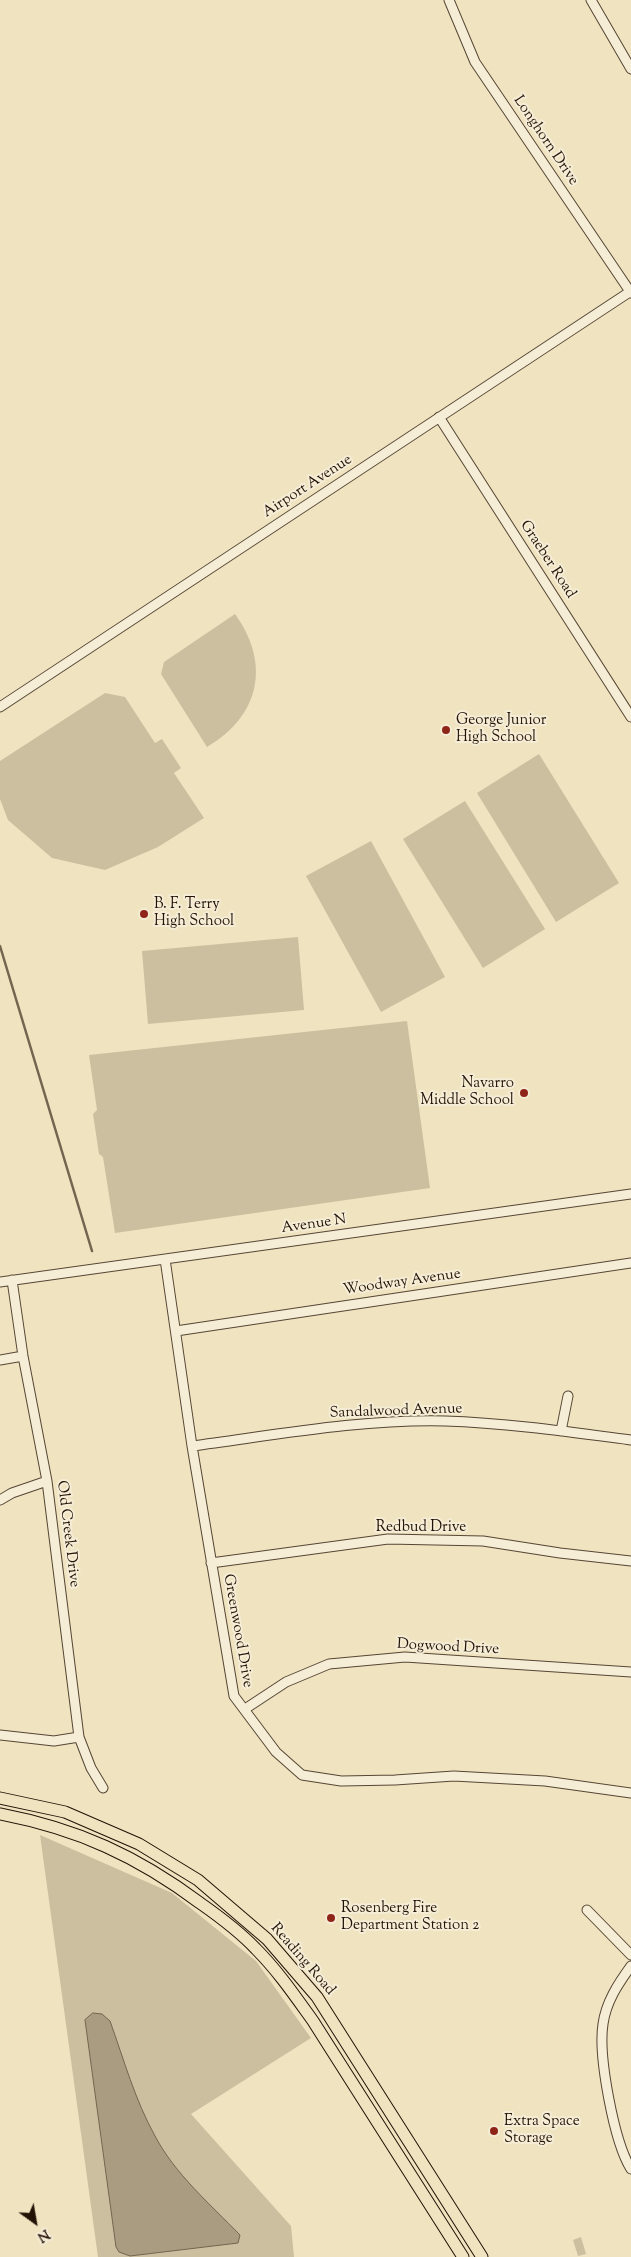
<!DOCTYPE html>
<html>
<head>
<meta charset="utf-8">
<style>
	body { margin:0 }
	#map { position:relative; width:631px; height:2257px; overflow:hidden; background:#efe3c0; font-family:"Sorts Mill Goudy",serif }
	canvas { display:block }
	.north { position:absolute; left:10px; top:2197px; width:50px; height:50px; -webkit-text-stroke:4px #f5edd6; paint-order:stroke; rotate:148deg; font-size:14px; font-weight:700; line-height:20px; text-align:center; color:#231206 }
	.north::after { content:''; display:block; margin:auto; width:18px; height:22px; background:#231206; clip-path:polygon(50% 0,100% 100%,50% 72%,0 100%) }
</style>
</head>
<body>
<div id="map">
<canvas width="631" height="2257"></canvas>
<div class="north">N</div>
</div>
<script>
const context = document.querySelector('canvas').getContext('2d');
context.lineJoin = 'round';
function fill(path, color) { context.fillStyle = color; context.fill(path, 'evenodd'); }
function trace(path, color, width, dash) { context.strokeStyle = color; context.lineWidth = width; context.lineCap = dash ? 'butt' : 'round'; context.setLineDash(dash || []); context.stroke(path); }
function write(font, color, halo, rows, align = 'center') {
  context.font = font + ' "Sorts Mill Goudy",serif'; context.lineWidth = 4; context.setLineDash([]); context.textBaseline = 'middle'; context.strokeStyle = halo; context.fillStyle = color; for (const [text, x, y, turn = 0] of rows) {
    context.save(); context.translate(x, y); context.rotate((+turn || 0) * Math.PI / 180); context.textAlign = isNaN(turn) ? turn : align; if (halo) context.strokeText(text, 0, 0); context.fillText(text, 0, 0); context.restore();
  }
}
fill(new Path2D(`
	M 235,614 C 271,664 260,716 207,747 L 161,674 L 164,662 Z
	M 105,693 L 125,697 L 155,743 L 162,739 L 181,768 L 174,773 L 204,818 L 158,847 L 105,870 L 52,858 L 8,820 L 0,799 L 0,761 Z
	M 539,754 L 619,883 L 556,922 L 477,793 Z
	M 465,801 L 545,929 L 483,968 L 403,839 Z
	M 371,841 L 445,977 L 381,1012 L 306,876 Z
	M 298,937 L 304,1010 L 148,1024 L 142,951 Z
	M 407,1021 L 430,1188 L 115,1233 L 103,1157 L 99,1154 L 93,1114 L 97,1110 L 89,1055 Z
	M 40,1835 L 172,1893 L 256,1961 L 311,2038 L 191,2114 L 291,2226 L 294,2257 L 98,2257 Z
	M 581,2237 L 586,2254 L 578,2256 L 573,2240 Z`), '#ccbfa0');
const water = new Path2D(`
	M 93,2013 L 102,2014 L 110,2021 C 124,2060 135,2100 155,2136 C 175,2174 210,2204 240,2235 L 238,2243 L 130,2256 L 119,2252 L 116,2247 L 85,2020 Z`);
fill(water, '#aa9c81');
trace(water, '#746550', 1);
trace(new Path2D(`
	M 0,946 L 92,1251`), '#746550', 2.5);
const minor = new Path2D(`
	M 449,0 L 475,62 L 631,293
	M 591,0 L 631,69
	M 439,417 L 631,717
	M 0,707 L 631,291
	M 165,1259 L 192,1446 L 234,1696 L 276,1752 L 302,1775 L 341,1781 L 395,1780 L 454,1776 L 545,1781 L 631,1793
	M 12,1280 L 23,1356 L 47,1481 L 79,1737 L 91,1768 L 103,1788
	M 0,1282 L 631,1194
	M 176,1331 L 631,1263
	M 0,1360 L 23,1356
	M 561,1431 L 568,1396
	M 192,1446 C 276,1435 361,1419 445,1421 C 507,1423 570,1432 631,1440
	M 0,1500 L 12,1493 L 47,1481
	M 211,1563 L 388,1539 L 483,1541 L 560,1553 L 631,1561
	M 245,1709 L 286,1682 L 329,1664 L 405,1657 L 631,1672
	M 0,1735 L 54,1741 L 79,1737
	M 587,1910 L 631,1955
	M 631,1966 C 618,1984 606,2002 603,2024 C 598,2056 614,2142 631,2169`);
const major = new Path2D(`
	M 0,1798 L 65,1812 L 139,1844 L 198,1880 L 267,1939 L 317,1997 L 482,2257
	M 0,1814 C 78,1829 137,1856 200,1903 C 220,1917 240,1932 256,1949 C 278,1971 295,1996 313,2021 L 463,2257`);
trace(minor, '#564634', 11);
trace(major, '#231206', 13);
trace(minor, '#f5edd6', 9);
trace(major, '#efe3c0', 11);
for (const [x, y, r, color] of [
	[446,730,5,"#8f2418"],
	[144,914,5,"#8f2418"],
	[524,1093,5,"#8f2418"],
	[331,1918,5,"#8f2418"],
	[494,2131,5,"#8f2418"]
]) { const dot = new Path2D(); dot.arc(x, y, r, 0, 2 * Math.PI); context.fillStyle = color; context.fill(dot); trace(dot, '#f5edd6', 2); }
write('15px', '#231206', '#f5edd6', [
	["Longhorn Drive",545,141,56],
	["Airport Avenue",308,487,-33],
	["Graeber Road",547,560,57],
	["Avenue N",314,1225,-8],
	["Woodway Avenue",402,1283,-8],
	["Sandalwood Avenue",396,1412,-2],
	["Redbud Drive",421,1528],
	["Old Creek Drive",67,1534,83],
	["Greenwood Drive",237,1631,80],
	["Dogwood Drive",448,1648,3],
	["Reading Road",302,1960,49]
]);
write('15px', '#231206', '#f5edd6', [
	["George Junior",456,721],
	["High School",456,738],
	["B. F. Terry",154,905],
	["High School",154,922],
	["Navarro",514,1084,"right"],
	["Middle School",514,1101,"right"],
	["Rosenberg Fire",341,1909],
	["Department Station 2",341,1926],
	["Extra Space",504,2122],
	["Storage",504,2139]
], 'left');
</script>
</body>
</html>
